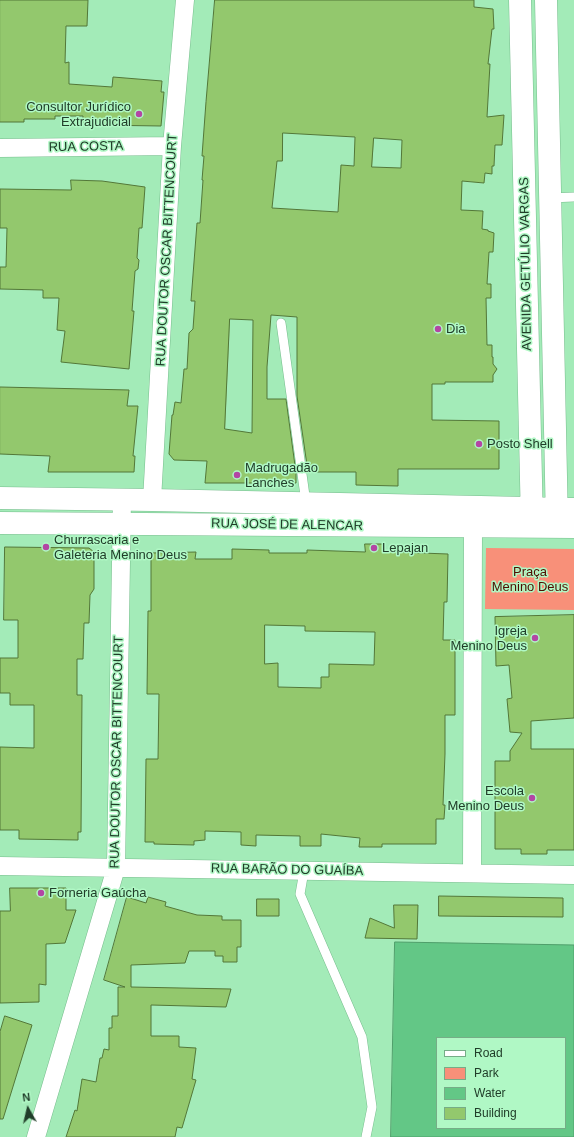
<!DOCTYPE html>
<html>
<head>
<meta charset="utf-8">
<style>
	body { margin:0 }
	#map { position:relative; width:574px; height:1137px; overflow:hidden; background:#a3ebb8; font-family:Arial,sans-serif }
	canvas { display:block }
	.legend { position:absolute; left:436px; top:1037px; width:130px; height:92px; box-sizing:border-box; background:#b0f8c5; border:1px solid #76ad87; margin:0; padding:5px 7px; list-style:none; font-size:12px; color:#203d29 }
	.legend li { display:flex; align-items:center; gap:8px; height:20px }
	.legend b { width:20px; border:1px solid #76ad87 }
	.north { position:absolute; left:8px; top:1089px; width:40px; height:40px; -webkit-text-stroke:3px #b0f8c5; paint-order:stroke; rotate:352deg; font-size:11px; font-weight:700; line-height:16px; text-align:center; color:#203d29 }
	.north::after { content:''; display:block; margin:auto; width:14px; height:18px; background:#203d29; clip-path:polygon(50% 0,100% 100%,50% 72%,0 100%) }
</style>
</head>
<body>
<div id="map">
<canvas width="574" height="1137"></canvas>
<ul class="legend">
<li><b style="height:5px;background:#fff"></b>Road</li>
<li><b style="height:11px;background:#f89079"></b>Park</li>
<li><b style="height:11px;background:#63c786"></b>Water</li>
<li><b style="height:11px;background:#93c86d"></b>Building</li>
</ul>
<div class="north">N</div>
</div>
<script>
const context = document.querySelector('canvas').getContext('2d');
context.lineJoin = 'round';
function fill(path, color) { context.fillStyle = color; context.fill(path, 'evenodd'); }
function trace(path, color, width, dash) { context.strokeStyle = color; context.lineWidth = width; context.lineCap = dash ? 'butt' : 'round'; context.setLineDash(dash || []); context.stroke(path); }
function write(font, color, halo, rows, align = 'center') {
  context.font = font + ' Arial,sans-serif'; context.lineWidth = 3; context.setLineDash([]); context.textBaseline = 'middle'; context.strokeStyle = halo; context.fillStyle = color; for (const [text, x, y, turn = 0] of rows) {
    context.save(); context.translate(x, y); context.rotate((+turn || 0) * Math.PI / 180); context.textAlign = isNaN(turn) ? turn : align; if (halo) context.strokeText(text, 0, 0); context.fillText(text, 0, 0); context.restore();
  }
}
fill(new Path2D(`
	M 486,548 L 574,549 L 574,610 L 485,609 Z`), '#f89079');
const water = new Path2D(`
	M 395,942 L 574,945 L 574,1137 L 391,1137 ZM 437,1038 L 565,1038 L 565,1128 L 437,1128 Z`);
fill(water, '#63c786');
trace(water, '#4f9e6a', 1);
const building = new Path2D(`
	M 0,0 L 88,0 L 87,26 L 66,26 L 65,63 L 69,62 L 69,84 L 112,87 L 113,77 L 162,81 L 161,92 L 164,92 L 161,126 L 95,125 L 95,122 L 83,122 L 83,116 L 55,116 L 55,119 L 24,119 L 24,122 L 0,122 Z
	M 215,0 L 474,0 L 474,7 L 493,9 L 494,29 L 492,29 L 488,64 L 490,64 L 487,117 L 504,115 L 502,145 L 495,145 L 494,166 L 492,166 L 492,174 L 485,173 L 484,183 L 462,181 L 461,210 L 483,211 L 482,229 L 488,230 L 488,231 L 494,233 L 493,252 L 489,252 L 487,284 L 491,284 L 491,298 L 486,298 L 487,345 L 492,345 L 492,357 L 493,357 L 493,364 L 497,369 L 493,375 L 493,382 L 445,382 L 445,384 L 432,384 L 432,420 L 499,421 L 499,469 L 398,469 L 398,486 L 356,485 L 356,472 L 308,472 L 297,396 L 297,317 L 271,315 L 267,367 L 267,399 L 286,399 L 296,473 L 296,483 L 205,483 L 207,461 L 174,460 L 169,454 L 172,415 L 173,415 L 175,402 L 181,403 L 184,369 L 187,369 L 189,333 L 193,329 L 195,301 L 191,301 L 197,223 L 200,223 L 203,180 L 202,180 L 204,156 L 202,156 L 206,102 ZM 283,133 L 355,137 L 354,166 L 341,165 L 338,212 L 272,208 L 277,161 L 282,161 ZM 374,138 L 402,140 L 401,168 L 372,167 ZM 230,319 L 253,320 L 252,433 L 225,429 Z
	M 71,180 L 102,181 L 145,187 L 142,228 L 139,228 L 137,258 L 139,260 L 138,269 L 135,271 L 132,311 L 134,311 L 129,369 L 61,362 L 65,331 L 57,330 L 59,298 L 43,298 L 43,290 L 0,289 L 0,267 L 6,267 L 7,228 L 0,228 L 0,189 L 71,190 Z
	M 0,387 L 129,390 L 127,406 L 138,406 L 133,456 L 135,456 L 134,472 L 48,472 L 50,456 L 0,454 Z
	M 365,544 L 384,544 L 384,551 L 395,551 L 394,552 L 448,554 L 447,602 L 444,602 L 443,640 L 455,640 L 455,715 L 445,715 L 445,754 L 443,805 L 445,805 L 444,819 L 436,819 L 436,844 L 382,844 L 382,847 L 359,847 L 360,838 L 321,834 L 321,846 L 300,846 L 300,836 L 256,835 L 256,846 L 241,845 L 241,832 L 205,831 L 205,840 L 194,841 L 194,845 L 154,844 L 154,842 L 145,842 L 146,759 L 158,759 L 159,694 L 147,694 L 148,611 L 151,611 L 151,553 L 196,552 L 195,559 L 232,559 L 232,549 L 269,550 L 269,553 L 307,553 L 307,550 L 365,552 ZM 265,625 L 305,626 L 305,631 L 375,632 L 374,665 L 329,664 L 329,677 L 321,677 L 321,688 L 278,687 L 278,663 L 265,664 Z
	M 5,547 L 89,548 L 94,552 L 94,589 L 90,595 L 89,623 L 84,623 L 83,659 L 77,659 L 77,695 L 82,695 L 81,832 L 78,832 L 78,840 L 19,839 L 19,830 L 0,830 L 0,747 L 34,748 L 34,705 L 10,705 L 10,693 L 0,693 L 0,658 L 18,658 L 18,620 L 4,620 Z
	M 574,615 L 574,718 L 531,721 L 531,749 L 574,749 L 574,850 L 547,850 L 547,854 L 521,854 L 521,849 L 495,849 L 495,761 L 510,761 L 510,751 L 522,733 L 510,732 L 507,699 L 512,698 L 509,665 L 496,666 L 495,617 Z
	M 10,888 L 66,888 L 66,910 L 76,910 L 65,943 L 46,944 L 46,985 L 39,984 L 39,1002 L 0,1003 L 0,911 L 10,911 Z
	M 439,896 L 563,898 L 563,917 L 439,916 Z
	M 127,897 L 146,903 L 148,897 L 166,902 L 165,906 L 197,915 L 222,916 L 222,920 L 241,920 L 241,947 L 237,947 L 237,962 L 223,962 L 223,956 L 215,956 L 215,951 L 189,951 L 185,963 L 131,965 L 131,987 L 231,989 L 226,1007 L 151,1005 L 151,1036 L 179,1036 L 179,1047 L 196,1048 L 192,1079 L 196,1080 L 182,1128 L 177,1127 L 175,1137 L 66,1137 L 75,1110 L 77,1111 L 82,1079 L 96,1082 L 100,1058 L 102,1058 L 104,1049 L 109,1050 L 109,1028 L 112,1028 L 112,1016 L 118,1016 L 118,987 L 125,987 L 104,980 Z
	M 257,899 L 279,899 L 279,916 L 257,916 Z
	M 394,905 L 418,905 L 417,939 L 365,938 L 370,918 L 394,928 Z
	M 5,1016 L 32,1025 L 3,1119 L 0,1119 L 0,1032 Z`);
fill(building, '#93c86d');
trace(building, '#537738', 1);
const lane = new Path2D(`
	M 550,198 L 574,197
	M 281,323 L 306,503
	M 304,871 L 300,894 L 362,1037 L 372,1107 L 366,1137`);
const street = new Path2D(`
	M 0,148 L 172,146
	M 152,500 L 172,146 L 185,0
	M 0,866 L 574,875
	M 472,873 L 473,527
	M 36,1137 L 116,868 L 122,499`);
const secondary = new Path2D(`
	M 520,0 L 532,523
	M 546,0 L 557,524
	M 0,498 L 152,500 L 574,509
	M 0,523 L 574,527`);
trace(lane, '#77bd8d', 10);
trace(street, '#77bd8d', 19);
trace(secondary, '#77bd8d', 23);
trace(lane, '#fff', 9);
trace(street, '#fff', 18);
trace(secondary, '#fff', 22);
for (const [x, y, r, color] of [
	[139,114,4,"#b346a4"],
	[438,329,4,"#b346a4"],
	[479,444,4,"#b346a4"],
	[237,475,4,"#b346a4"],
	[46,547,4,"#b346a4"],
	[374,548,4,"#b346a4"],
	[535,638,4,"#b346a4"],
	[532,798,4,"#b346a4"],
	[41,893,4,"#b346a4"]
]) { const dot = new Path2D(); dot.arc(x, y, r, 0, 2 * Math.PI); context.fillStyle = color; context.fill(dot); trace(dot, '#b0f8c5', 1.5); }
write('13px', '#203d29', '#b0f8c5', [
	["Consultor Jurídico",131,107,"right"],
	["Extrajudicial",131,122,"right"],
	["Dia",446,329],
	["Posto Shell",487,444],
	["Madrugadão",245,468],
	["Lanches",245,483],
	["Churrascaria e",54,540],
	["Galeteria Menino Deus",54,555],
	["Lepajan",382,548],
	["Igreja",527,631,"right"],
	["Menino Deus",527,646,"right"],
	["Escola",524,791,"right"],
	["Menino Deus",524,806,"right"],
	["Forneria Gaúcha",49,893]
], 'left');
write('13px', '#203d29', '#b0f8c5', [
	["RUA COSTA",86,147,-1],
	["RUA DOUTOR OSCAR BITTENCOURT",167,250,-87],
	["AVENIDA GETÚLIO VARGAS",526,264,-91],
	["RUA JOSÉ DE ALENCAR",287,525,1],
	["RUA DOUTOR OSCAR BITTENCOURT",117,752,-89],
	["RUA BARÃO DO GUAÍBA",287,870,1]
]);
write('13px', '#4f0d02', '#b0f8c5', [
	["Praça",530,572],
	["Menino Deus",530,587]
]);
</script>
</body>
</html>
